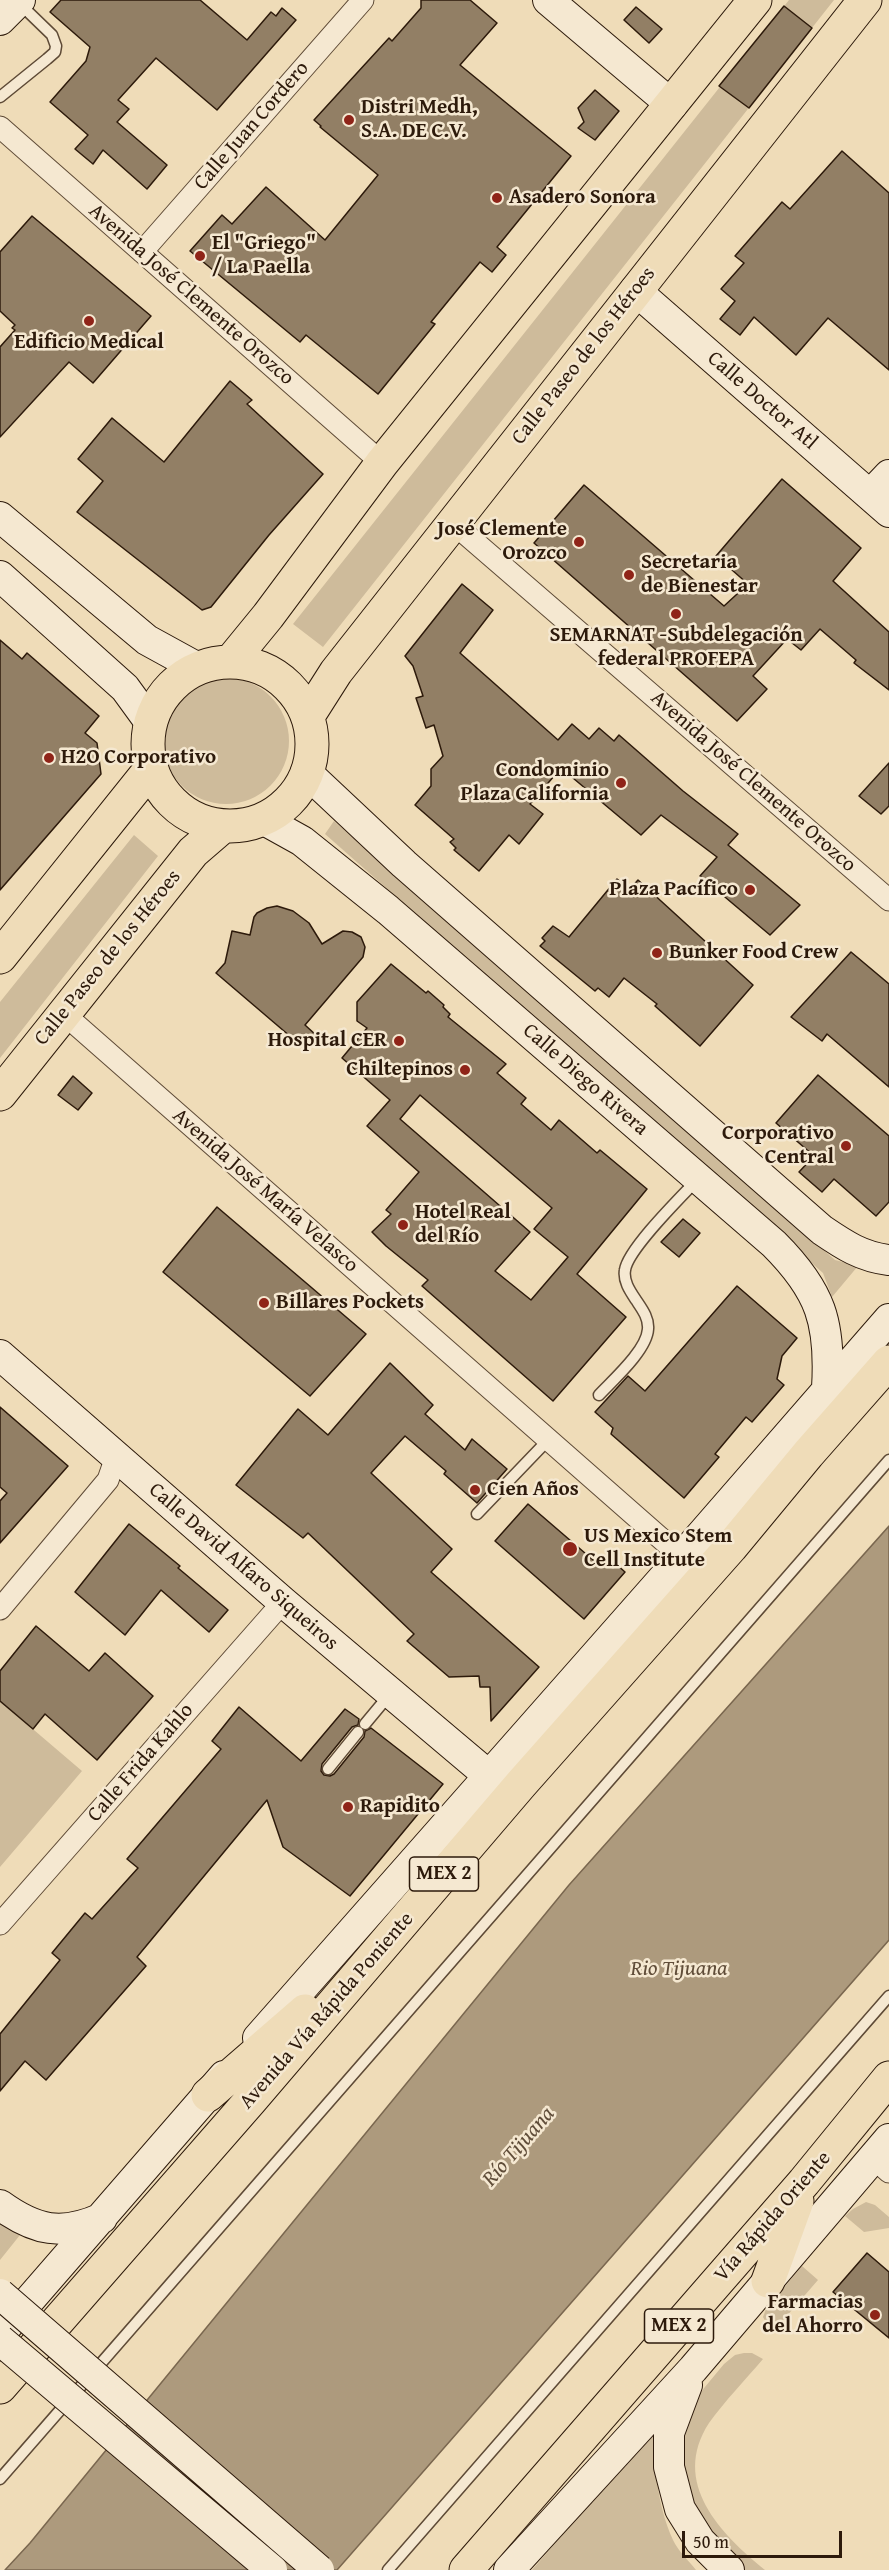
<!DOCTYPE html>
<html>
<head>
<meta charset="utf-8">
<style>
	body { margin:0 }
	#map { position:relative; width:889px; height:2570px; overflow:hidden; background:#efdcb8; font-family:"Gentium Book Plus",serif }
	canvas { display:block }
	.scale { position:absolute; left:682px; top:2531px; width:160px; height:27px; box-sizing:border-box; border:3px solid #2d1a0b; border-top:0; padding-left:8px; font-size:18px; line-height:21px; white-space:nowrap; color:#2d1a0b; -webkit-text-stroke:4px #f5e8d1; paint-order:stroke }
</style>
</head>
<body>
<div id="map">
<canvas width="889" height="2570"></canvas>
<div class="scale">50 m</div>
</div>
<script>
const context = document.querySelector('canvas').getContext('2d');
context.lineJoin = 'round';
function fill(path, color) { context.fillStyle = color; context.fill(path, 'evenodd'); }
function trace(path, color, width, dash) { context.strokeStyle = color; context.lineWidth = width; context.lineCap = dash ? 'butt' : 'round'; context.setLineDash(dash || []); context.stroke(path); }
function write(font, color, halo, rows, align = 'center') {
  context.font = font + ' "Gentium Book Plus",serif'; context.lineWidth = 5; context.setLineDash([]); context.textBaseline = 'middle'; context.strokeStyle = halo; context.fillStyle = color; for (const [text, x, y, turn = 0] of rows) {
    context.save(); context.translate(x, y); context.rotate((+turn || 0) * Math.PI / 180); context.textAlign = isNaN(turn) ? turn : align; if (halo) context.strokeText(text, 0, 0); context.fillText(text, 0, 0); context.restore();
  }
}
fill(new Path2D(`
	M 789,0 L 834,0 L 323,647 L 293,624 Z
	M163 741a63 63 0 1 1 126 0a63 63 0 1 1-126 0Z
	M 334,821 L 835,1260 L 858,1266 L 832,1297 L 823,1273 L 325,834 Z
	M 134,835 L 158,856 L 0,1058 L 0,1002 Z
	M 0,1701 L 82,1771 L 0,1867 Z
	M 866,2202 L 875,2205 L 889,2217 L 889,2228 L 864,2232 L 845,2216 L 853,2209 Z
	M 0,2221 L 20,2235 L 0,2260 Z
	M 802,2266 L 818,2280 L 772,2333 L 763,2317 L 766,2309 Z
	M 744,2353 L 752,2353 L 763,2359 C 745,2380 725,2401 709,2423 C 670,2483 721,2534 765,2570 L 743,2570 L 692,2510 L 681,2470 L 681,2433 L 700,2393 L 724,2364 L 735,2355 Z
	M 655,2428 C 654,2467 657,2504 673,2540 C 678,2551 689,2561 696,2570 L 532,2570 Z`), '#cebb9b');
const water = new Path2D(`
	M 889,1526 L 889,1940 L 337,2570 L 5,2570 L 30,2543 L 569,1885 Z`);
fill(water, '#ad9a7d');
trace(water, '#7a674f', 1.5);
const building = new Path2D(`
	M 61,0 L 200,0 L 247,40 L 271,12 L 276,16 L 282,8 L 296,20 L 217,110 L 156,58 L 118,100 L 129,109 L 117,122 L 167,165 L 147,189 L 103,150 L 93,164 L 75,149 L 88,135 L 50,102 L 86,61 L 90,47 L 50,12 Z
	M 421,0 L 470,0 L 497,23 L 460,65 L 571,156 L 497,247 L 506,255 L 492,272 L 480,262 L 431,322 L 435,324 L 378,394 L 306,335 L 300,342 L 190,251 L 222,215 L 232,224 L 266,187 L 325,240 L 378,175 L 320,127 L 321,126 L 314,120 L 389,38 L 392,41 L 421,8 Z
	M 784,6 L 812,28 L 749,108 L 719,86 Z
	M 636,7 L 662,29 L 649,43 L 624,20 Z
	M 595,90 L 619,111 L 595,140 L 578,128 L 584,122 L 578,108 Z
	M 842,151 L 889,193 L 889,370 L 828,318 L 796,355 L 754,317 L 740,335 L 720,319 L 735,301 L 721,289 L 744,263 L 735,256 L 782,202 L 790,209 Z
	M 32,216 L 151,316 L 93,383 L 69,362 L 0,437 L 0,347 L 15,330 L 12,328 L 15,325 L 0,311 L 0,252 Z
	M 230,381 L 252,400 L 247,404 L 323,474 L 269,535 L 211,607 L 202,610 L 77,512 L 103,481 L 78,459 L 112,418 L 164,462 Z
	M 782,479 L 861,548 L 833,581 L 889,632 L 889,690 L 854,663 L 856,660 L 820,629 L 801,650 L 787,639 L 753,676 L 767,689 L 737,721 L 534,543 L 584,485 L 724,606 L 748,584 L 716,556 Z
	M 462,584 L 493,610 L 460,653 L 558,740 L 572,724 L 589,739 L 599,728 L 614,741 L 619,735 L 683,791 L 738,834 L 728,845 L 800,905 L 770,935 L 700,876 L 717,857 L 661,815 L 641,835 L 561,768 L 530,804 L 543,814 L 519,844 L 509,835 L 479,871 L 454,850 L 456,848 L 450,842 L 454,839 L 415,805 L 431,786 L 431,769 L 443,756 L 434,725 L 426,728 L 416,698 L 423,696 L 413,666 L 405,656 Z
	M 0,640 L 22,659 L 27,653 L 99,716 L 85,733 L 97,743 L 101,774 L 0,890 Z
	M 889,763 L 889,806 L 881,814 L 859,796 Z
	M 617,879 L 630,889 L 638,880 L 753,985 L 700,1046 L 655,1006 L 657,1004 L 624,978 L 609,997 L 598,988 L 595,991 L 540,946 L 545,941 L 542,938 L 553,926 L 569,937 Z
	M 277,906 L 293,911 L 309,923 L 322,944 L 343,931 L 352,932 L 361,937 L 365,947 L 363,957 L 305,1025 L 317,1036 L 305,1049 L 216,973 L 225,963 L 232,931 L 250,935 L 254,917 L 257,913 L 267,908 Z
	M 851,952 L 889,984 L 889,1087 L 827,1034 L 822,1041 L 791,1017 Z
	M 391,964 L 426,993 L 428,991 L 444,1005 L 443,1007 L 450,1014 L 448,1017 L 506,1064 L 497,1073 L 526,1098 L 521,1104 L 551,1130 L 559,1120 L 597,1153 L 600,1150 L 647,1189 L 577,1274 L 626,1317 L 553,1401 L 422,1286 L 428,1280 L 386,1246 L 372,1232 L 391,1214 L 386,1210 L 419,1172 L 367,1126 L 390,1100 L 342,1058 L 367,1028 L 357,1021 L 357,1002 ZM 420,1095 L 552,1208 L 534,1229 L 568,1257 L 531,1300 L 495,1271 L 530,1232 L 400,1119 Z
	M 818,1075 L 889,1136 L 889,1202 L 876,1216 L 834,1179 L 822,1192 L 799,1172 L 814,1156 L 776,1123 Z
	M 73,1076 L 92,1093 L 78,1110 L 58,1095 Z
	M 217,1207 L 366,1334 L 310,1396 L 163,1272 Z
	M 683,1219 L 700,1233 L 679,1257 L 661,1242 Z
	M 737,1286 L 797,1338 L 782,1356 L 777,1379 L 784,1385 L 752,1422 L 746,1417 L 715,1454 L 719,1457 L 684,1498 L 611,1434 L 613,1428 L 595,1412 L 628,1376 L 645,1391 Z
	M 390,1363 L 433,1405 L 425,1414 L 465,1450 L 472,1439 L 507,1469 L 477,1503 L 444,1474 L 446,1471 L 405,1436 L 371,1473 L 452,1549 L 431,1572 L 539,1667 L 491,1721 L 490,1687 L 480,1687 L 479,1676 L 449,1677 L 407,1641 L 414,1634 L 308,1533 L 303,1538 L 236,1485 L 298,1409 L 328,1435 Z
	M 0,1407 L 68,1466 L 0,1543 L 0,1501 L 7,1493 L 0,1487 Z
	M 528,1504 L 600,1566 L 608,1557 L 625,1572 L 584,1619 L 495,1541 Z
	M 129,1524 L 180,1566 L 178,1568 L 228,1610 L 209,1632 L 161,1590 L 125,1635 L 75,1592 Z
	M 36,1626 L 89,1671 L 105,1653 L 153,1696 L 97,1760 L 45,1714 L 33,1729 L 0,1701 L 0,1671 Z
	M 239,1707 L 301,1761 L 345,1709 L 359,1719 L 358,1725 L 352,1727 L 322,1764 L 321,1771 L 324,1775 L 330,1776 L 334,1774 L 364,1737 L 365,1731 L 371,1728 L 443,1784 L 350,1896 L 283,1847 L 267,1800 L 137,1957 L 146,1966 L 46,2080 L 25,2061 L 0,2091 L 0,2034 L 60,1960 L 52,1953 L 85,1913 L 92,1919 L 138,1868 L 127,1859 L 221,1749 L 212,1741 Z
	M 867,2253 L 889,2272 L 889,2338 L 833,2292 Z`);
fill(building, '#927f65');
trace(building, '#2d1a0b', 1.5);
const lane = new Path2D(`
	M 0,97 L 47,59 L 55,52 L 56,46 L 52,35 L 20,4
	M 599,1395 C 613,1380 647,1350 648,1329 C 649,1318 642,1309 636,1300 C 630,1291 623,1281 625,1270 C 628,1249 681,1197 697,1180
	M 477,1514 L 548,1440
	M 365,1724 L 390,1694
	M 328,1769 L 358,1732
	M 0,2479 L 889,1460
	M 388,2570 L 889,1996`);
const street = new Path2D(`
	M 0,127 L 382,463
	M 142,252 L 363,0
	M 454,524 L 889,900
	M 64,1014 L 682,1557
	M 0,1609 L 108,1480 L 116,1457
	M 0,1924 L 283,1602
	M 873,2158 L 889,2172`);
const secondary = new Path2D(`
	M 548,0 L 672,105
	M 0,20 L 20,0
	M 635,290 L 889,512
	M 870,495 L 889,475
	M 0,517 L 147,640 L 198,668
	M 0,576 L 125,688 L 149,721
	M 306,772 L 404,864 L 822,1230 C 844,1245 862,1257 889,1260
	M 266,821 L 302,841 L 388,910 L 774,1244 C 821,1291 831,1323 827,1388
	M 0,1355 L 283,1602 L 488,1775
	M 258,2038 L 682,1557 L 889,1319
	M 0,2205 C 36,2231 62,2236 102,2218
	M 0,2334 L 224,2076
	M 687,2385 L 669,2433 L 669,2467 L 680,2509 L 700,2541 L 729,2570
	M 509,2570 L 693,2369 L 889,2139`);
const primary = new Path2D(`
	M 232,660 L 268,616 L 382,463 L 755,0
	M148 744a82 82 0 1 1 164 0a82 82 0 1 1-164 0Z
	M 308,716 L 336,672 L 865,0
	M 0,957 L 149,771
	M 0,1094 L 193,852 L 222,827`);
const highway = new Path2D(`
	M 208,2095 L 305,2011
	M 768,2281 L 797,2201
	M 0,2387 L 250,2101 L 521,1784 L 731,1547 L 808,1454 L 889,1362
	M 466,2570 L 804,2182 L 889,2078`);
trace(lane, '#5e4a36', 13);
trace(street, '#5e4a36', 23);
trace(secondary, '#2d1a0b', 32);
trace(primary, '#2d1a0b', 35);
trace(highway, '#2d1a0b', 35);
trace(lane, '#f5e8d1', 10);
trace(street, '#f5e8d1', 21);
trace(secondary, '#f5e8d1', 30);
trace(primary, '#efdcb8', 33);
trace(highway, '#efdcb8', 33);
const secondaryBridge = new Path2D(`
	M 0,2294 L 319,2570
	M 0,2340 L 272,2570`);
trace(secondaryBridge, '#2d1a0b', 32, []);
trace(secondaryBridge, '#f5e8d1', 30);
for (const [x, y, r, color] of [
	[349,120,6,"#8f2418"],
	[497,198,6,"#8f2418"],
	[200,256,6,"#8f2418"],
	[89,321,6,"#8f2418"],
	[579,542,6,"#8f2418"],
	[629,575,6,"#8f2418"],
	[676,614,6,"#8f2418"],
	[49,758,6,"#8f2418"],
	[621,783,6,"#8f2418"],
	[750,890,6,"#8f2418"],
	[657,953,6,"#8f2418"],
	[399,1041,6,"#8f2418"],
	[465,1070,6,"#8f2418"],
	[846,1146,6,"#8f2418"],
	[403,1225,6,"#8f2418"],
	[264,1303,6,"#8f2418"],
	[475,1490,6,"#8f2418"],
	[570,1549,8,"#8f2418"],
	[348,1807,6,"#8f2418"],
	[875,2315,6,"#8f2418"]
]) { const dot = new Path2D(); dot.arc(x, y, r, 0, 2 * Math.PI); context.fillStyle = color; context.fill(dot); trace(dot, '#f5e8d1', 2); }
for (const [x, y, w] of [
	[444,1874,69],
	[679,2326,69]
]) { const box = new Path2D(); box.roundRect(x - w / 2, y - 17, w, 34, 4.5); context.fillStyle = '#f5e8d1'; context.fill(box); trace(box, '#2d1a0b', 1.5); }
write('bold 20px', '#2d1a0b', null, [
	["MEX 2",444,1874],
	["MEX 2",679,2326]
]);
write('bold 21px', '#2d1a0b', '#f5e8d1', [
	["Distri Medh,",361,108],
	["S.A. DE C.V.",361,132],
	["Asadero Sonora",509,198],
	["El \"Griego\"",212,244],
	["/ La Paella",212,268],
	["Edificio Medical",89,343,"center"],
	["José Clemente",567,530,"right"],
	["Orozco",567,554,"right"],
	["Secretaria",641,563],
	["de Bienestar",641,587],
	["SEMARNAT -Subdelegación",676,636,"center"],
	["federal PROFEPA",676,660,"center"],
	["H2O Corporativo",61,758],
	["Condominio",609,771,"right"],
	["Plaza California",609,795,"right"],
	["Plaza Pacífico",738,890,"right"],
	["Bunker Food Crew",669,953],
	["Hospital CER",387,1041,"right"],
	["Chiltepinos",453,1070,"right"],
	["Corporativo",834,1134,"right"],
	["Central",834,1158,"right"],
	["Hotel Real",415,1213],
	["del Río",415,1237],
	["Billares Pockets",276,1303],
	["Cien Años",487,1490],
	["US Mexico Stem",584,1537],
	["Cell Institute",584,1561],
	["Rapidito",360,1807],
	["Farmacias",863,2303,"right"],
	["del Ahorro",863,2327,"right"]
], 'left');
write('21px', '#2d1a0b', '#f5e8d1', [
	["Calle Juan Cordero",252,126,-49],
	["Avenida José Clemente Orozco",191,295,41],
	["Calle Paseo de los Héroes",584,356,-52],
	["Calle Doctor Atl",762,401,41],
	["Avenida José Clemente Orozco",753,782,41],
	["Calle Paseo de los Héroes",108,958,-51],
	["Calle Diego Rivera",585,1080,41],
	["Avenida José María Velasco",265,1191,41],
	["Calle David Alfaro Siqueiros",243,1567,41],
	["Calle Frida Kahlo",141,1763,-49],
	["Avenida Vía Rápida Poniente",327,2011,-49],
	["Vía Rápida Oriente",773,2217,-49]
]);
write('italic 22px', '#604d39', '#f5e8d1', [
	["Rio Tijuana",679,1969],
	["Río Tijuana",519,2147,-49]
]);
</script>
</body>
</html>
